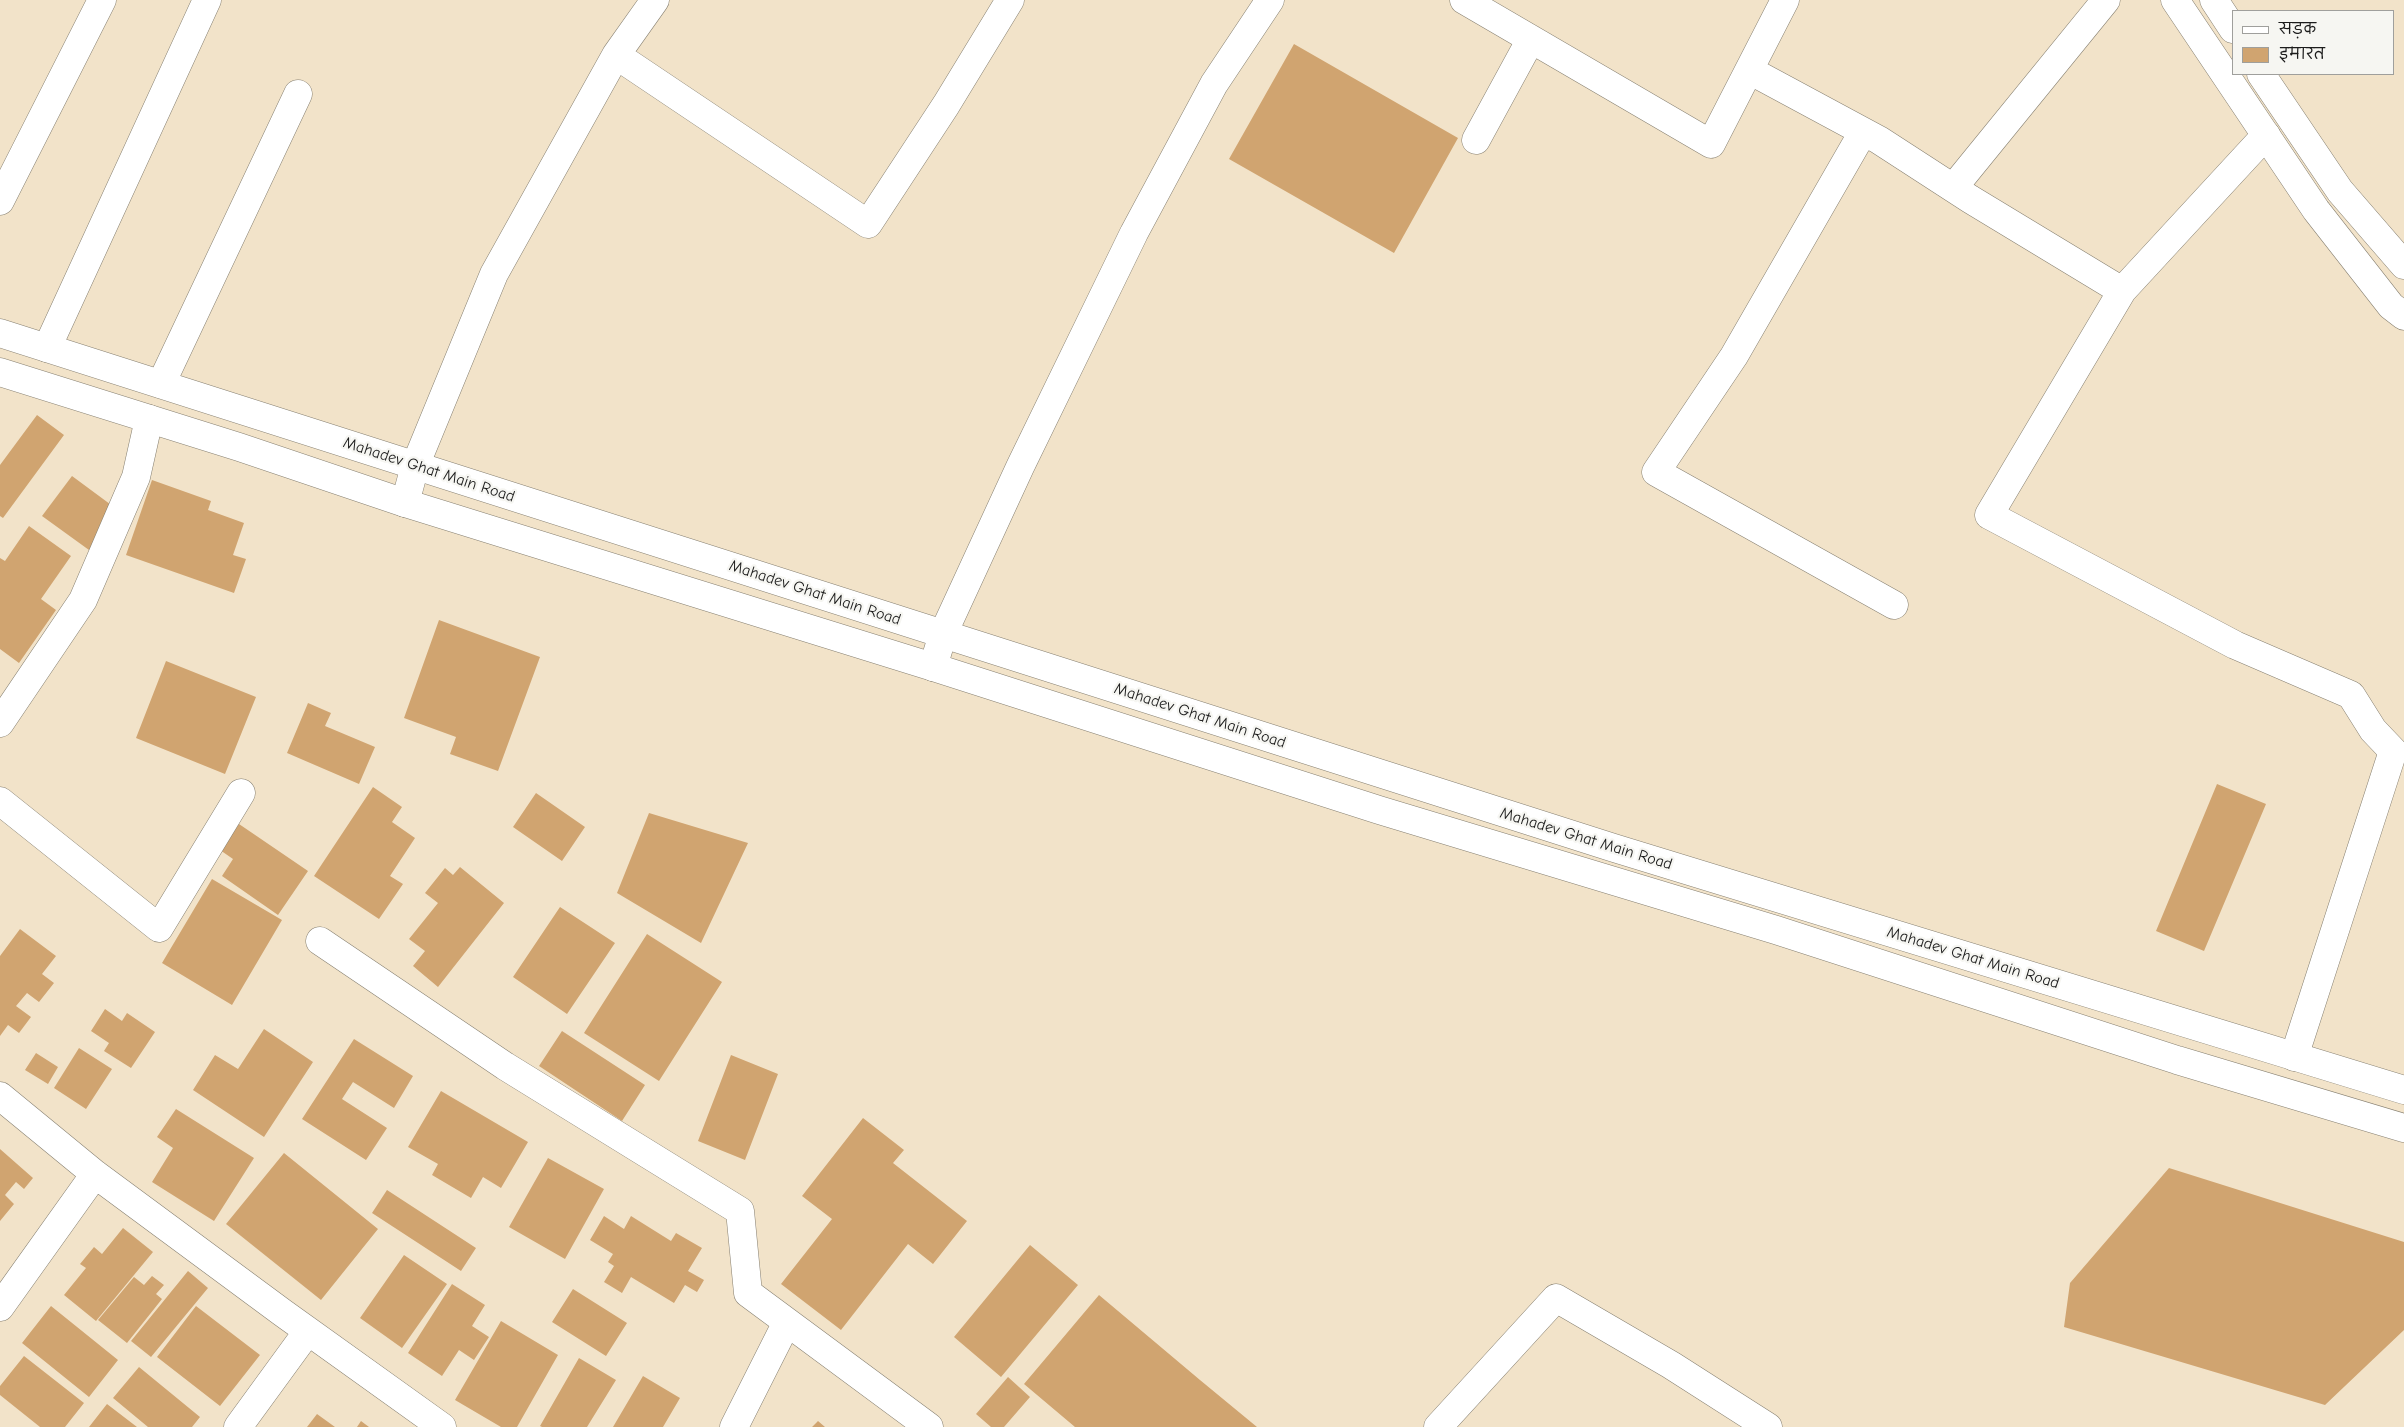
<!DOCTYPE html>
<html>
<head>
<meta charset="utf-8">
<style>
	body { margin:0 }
	#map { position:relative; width:2404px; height:1427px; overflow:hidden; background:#f2e3c9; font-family:"Comic Neue","Playpen Sans Deva",sans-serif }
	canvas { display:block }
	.legend { position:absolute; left:2232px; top:10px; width:162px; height:65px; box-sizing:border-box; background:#f6f6f2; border:1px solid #9f9f9c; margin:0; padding:6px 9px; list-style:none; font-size:15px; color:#1c1c1c }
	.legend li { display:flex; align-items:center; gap:10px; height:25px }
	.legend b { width:25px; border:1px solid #9f9f9c }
</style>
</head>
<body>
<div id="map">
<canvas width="2404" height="1427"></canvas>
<ul class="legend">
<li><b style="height:6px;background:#fff"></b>सड़क</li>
<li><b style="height:14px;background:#d0a470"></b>इमारत</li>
</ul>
</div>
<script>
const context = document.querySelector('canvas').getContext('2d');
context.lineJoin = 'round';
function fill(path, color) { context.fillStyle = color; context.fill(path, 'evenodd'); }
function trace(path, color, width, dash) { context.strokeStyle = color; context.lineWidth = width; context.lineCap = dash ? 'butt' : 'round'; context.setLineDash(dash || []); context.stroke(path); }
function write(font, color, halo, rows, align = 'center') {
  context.font = font + ' "Comic Neue",sans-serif'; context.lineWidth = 4.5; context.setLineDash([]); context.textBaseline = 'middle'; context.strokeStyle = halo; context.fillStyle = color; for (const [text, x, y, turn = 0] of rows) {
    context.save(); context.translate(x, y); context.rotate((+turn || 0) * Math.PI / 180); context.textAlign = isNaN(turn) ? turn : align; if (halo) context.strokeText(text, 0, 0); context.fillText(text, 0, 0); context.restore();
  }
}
fill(new Path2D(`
	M 1294,44 L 1458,138 L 1394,253 L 1229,159 Z
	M 37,415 L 64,435 L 3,518 L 0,516 L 0,465 Z
	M 72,476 L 118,510 L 89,550 L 42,516 Z
	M 152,480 L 211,501 L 208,510 L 244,523 L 233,555 L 246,559 L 234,593 L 126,555 Z
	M 29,526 L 71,556 L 41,599 L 56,610 L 19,663 L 0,649 L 0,558 L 5,561 Z
	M 439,620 L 540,657 L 498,771 L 450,754 L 456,737 L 404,718 Z
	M 166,661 L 256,697 L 225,774 L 136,738 Z
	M 308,703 L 331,713 L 325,726 L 375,747 L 359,784 L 287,753 Z
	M 2217,784 L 2266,804 L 2204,951 L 2156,931 Z
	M 373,787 L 402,807 L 392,822 L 415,838 L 390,876 L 403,884 L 379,919 L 314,876 Z
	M 536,793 L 585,827 L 562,861 L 513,827 Z
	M 649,813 L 748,843 L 701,943 L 617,893 Z
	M 239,824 L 308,871 L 278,915 L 222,876 L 233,859 L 220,850 Z
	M 460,867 L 504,903 L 438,987 L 413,966 L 425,951 L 409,939 L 438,903 L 425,893 L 445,868 L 453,875 Z
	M 212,879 L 282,920 L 232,1005 L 162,963 Z
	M 560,907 L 615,943 L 567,1014 L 513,977 Z
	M 20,929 L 56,956 L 42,974 L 54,983 L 39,1002 L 27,993 L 16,1006 L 31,1017 L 19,1033 L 8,1025 L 0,1036 L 0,956 Z
	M 647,934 L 722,982 L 659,1081 L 584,1033 Z
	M 105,1009 L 122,1021 L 127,1013 L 155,1032 L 131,1068 L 104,1051 L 109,1043 L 91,1031 Z
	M 264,1029 L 313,1062 L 264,1137 L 193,1090 L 215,1055 L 238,1069 Z
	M 562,1031 L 645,1085 L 622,1121 L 539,1066 Z
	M 354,1039 L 413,1076 L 394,1108 L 353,1082 L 342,1099 L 387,1128 L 366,1160 L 302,1119 Z
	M 79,1048 L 112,1069 L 86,1109 L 54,1088 Z
	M 36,1053 L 58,1067 L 48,1084 L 25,1070 Z
	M 731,1055 L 778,1074 L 745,1160 L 698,1141 Z
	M 441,1091 L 528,1142 L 501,1188 L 483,1177 L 471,1198 L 432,1175 L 438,1164 L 408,1147 Z
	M 176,1109 L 254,1158 L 214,1221 L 152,1182 L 173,1148 L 157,1137 Z
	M 863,1118 L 904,1150 L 893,1163 L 967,1221 L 933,1264 L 908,1244 L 841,1330 L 781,1284 L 832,1219 L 802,1196 Z
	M 0,1149 L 33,1178 L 24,1189 L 16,1182 L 5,1195 L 14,1204 L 0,1221 Z
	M 284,1153 L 378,1229 L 321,1300 L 226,1224 Z
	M 548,1158 L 604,1189 L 565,1259 L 509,1227 Z
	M 2169,1168 L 2404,1242 L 2404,1330 L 2325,1405 L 2064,1327 L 2070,1283 Z
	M 387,1190 L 476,1248 L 461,1271 L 372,1213 Z
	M 604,1216 L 624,1229 L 631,1216 L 671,1241 L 676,1233 L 702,1248 L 688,1271 L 704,1280 L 697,1292 L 685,1285 L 674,1303 L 631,1277 L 622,1293 L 604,1282 L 614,1266 L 608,1262 L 613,1254 L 590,1240 Z
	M 123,1228 L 153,1252 L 96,1321 L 64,1295 L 86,1268 L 80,1264 L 94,1247 L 102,1254 Z
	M 1030,1245 L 1078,1285 L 1001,1377 L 954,1337 Z
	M 404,1255 L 447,1284 L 402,1348 L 360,1318 Z
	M 188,1271 L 208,1288 L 151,1357 L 131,1341 Z
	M 152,1276 L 164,1285 L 156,1294 L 162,1299 L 127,1343 L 98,1320 L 134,1277 L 144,1285 Z
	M 452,1284 L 485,1305 L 472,1326 L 489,1337 L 474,1360 L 459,1350 L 442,1376 L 408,1353 Z
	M 573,1289 L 627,1323 L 606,1356 L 552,1322 Z
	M 1099,1295 L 1200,1380 L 1257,1427 L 1075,1427 L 1024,1384 Z
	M 51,1306 L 118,1360 L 89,1397 L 22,1343 Z
	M 196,1306 L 260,1355 L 220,1406 L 157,1357 Z
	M 501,1321 L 558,1355 L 517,1427 L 501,1427 L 455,1400 Z
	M 24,1356 L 84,1403 L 65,1427 L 40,1427 L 0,1395 L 0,1386 Z
	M 579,1358 L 616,1380 L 587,1427 L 542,1427 L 540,1426 Z
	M 139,1367 L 200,1417 L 192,1427 L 148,1427 L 113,1398 Z
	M 643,1376 L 680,1398 L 663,1427 L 613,1427 Z
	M 1008,1377 L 1030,1397 L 1004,1427 L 991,1427 L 976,1414 Z
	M 107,1404 L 137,1427 L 89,1427 Z
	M 317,1414 L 335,1427 L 307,1427 Z
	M 361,1421 L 369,1427 L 357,1427 Z
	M 818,1421 L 825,1427 L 812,1427 Z`), '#d0a470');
const street = new Path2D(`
	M 1464,0 L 1711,144 L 1785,0
	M 616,55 L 868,224 L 946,105 L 1010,0
	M 1749,70 L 1879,140 L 1970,199 L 2122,291
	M 1863,132 L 1734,356 L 1656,472 L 1894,605
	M 2266,135 L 2122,291 L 1989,515 L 2235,645 L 2351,695 L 2373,730 L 2393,751 L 2294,1057
	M 1476,140 L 1531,39
	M 1953,188 L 2106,0
	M 0,201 L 102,0
	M 47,348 L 207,0
	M 161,384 L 298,94
	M 405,503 L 415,466 L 494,274 L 616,55 L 655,0
	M 933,667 L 943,634 L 1020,467 L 1134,233 L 1214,84 L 1270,0
	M 0,723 L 83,600 L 136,477 L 149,419
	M 0,801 L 159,928 L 241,793
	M 320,941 L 505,1066 L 740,1211 L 748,1293 L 929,1427
	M 0,1096 L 95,1174 L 283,1313 L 442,1427
	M 0,1307 L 95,1174
	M 238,1427 L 308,1331
	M 734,1427 L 787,1322
	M 1438,1427 L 1556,1298 L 1671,1365 L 1768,1427`);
const secondary = new Path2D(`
	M 2175,0 L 2316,210 L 2391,306 L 2404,316
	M 2214,0 L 2233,29
	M 2261,74 L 2340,191 L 2404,265
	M 0,333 L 1614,848 L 2404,1090
	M 0,372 L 239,447 L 405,503 L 933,667 L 1379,810 L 1776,930 L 2177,1060 L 2404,1128`);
trace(street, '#878072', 29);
trace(secondary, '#878072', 29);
trace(street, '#fff', 28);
trace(secondary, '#fff', 28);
write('16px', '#1c1c1c', '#f6f6f2', [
	["Mahadev Ghat Main Road",429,470,18],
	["Mahadev Ghat Main Road",815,593,18],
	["Mahadev Ghat Main Road",1200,716,18],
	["Mahadev Ghat Main Road",1586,839,17],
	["Mahadev Ghat Main Road",1973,958,17]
]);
</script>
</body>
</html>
